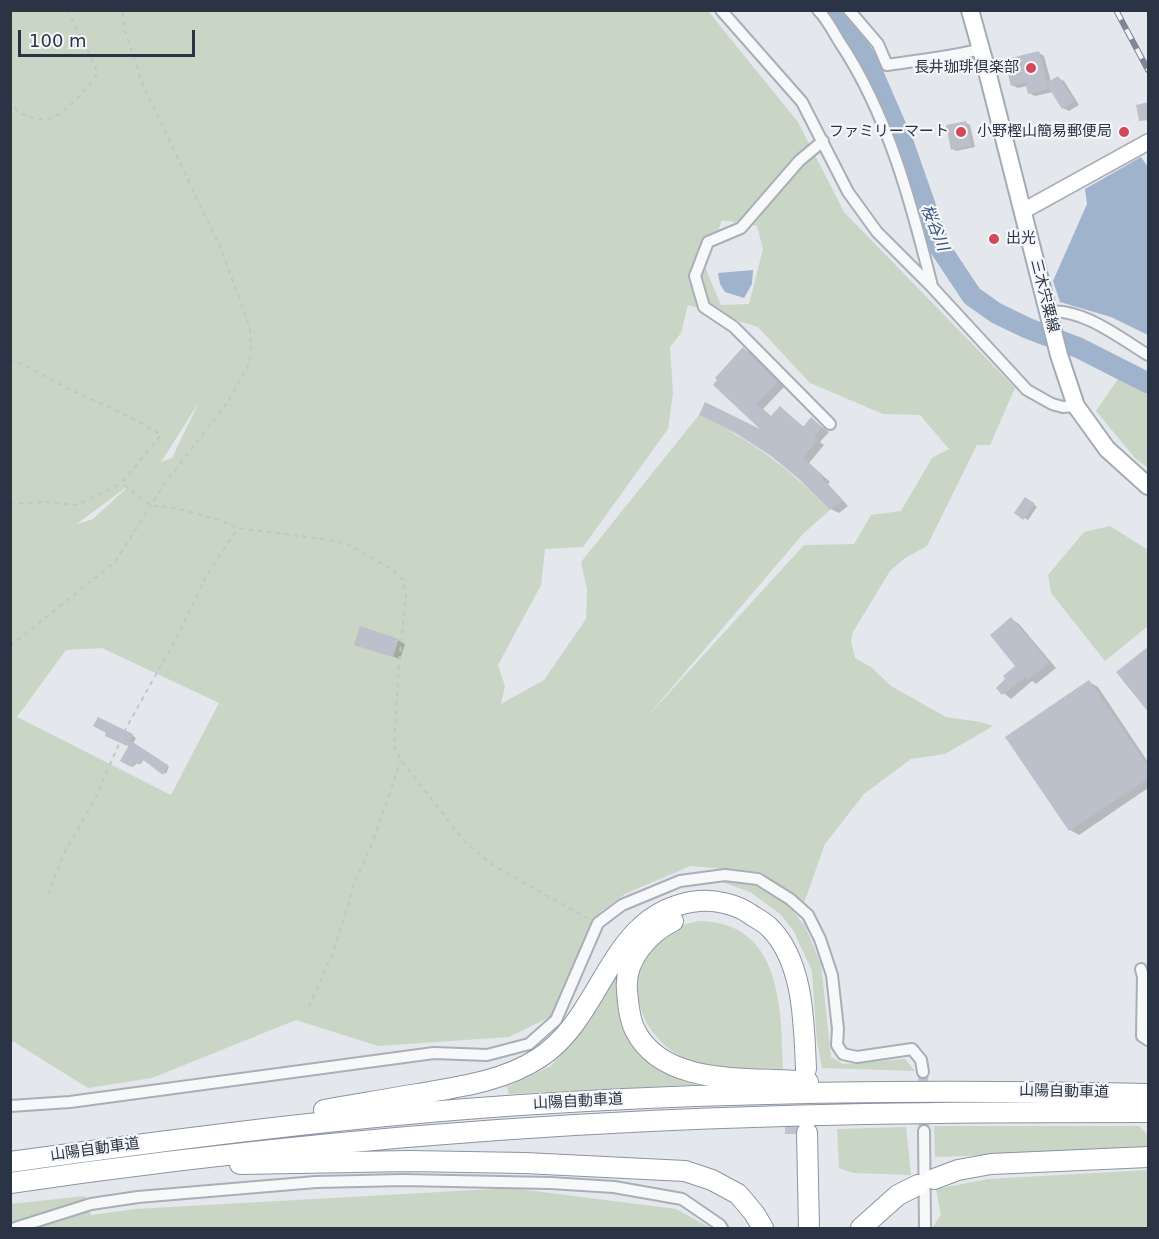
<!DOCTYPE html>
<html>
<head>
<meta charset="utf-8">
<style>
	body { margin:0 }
	#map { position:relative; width:1159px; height:1239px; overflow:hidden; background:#e4e7ec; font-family:"DejaVu Sans",sans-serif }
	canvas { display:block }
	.frame { position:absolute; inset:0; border:12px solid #2b3445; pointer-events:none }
	.scale { position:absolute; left:18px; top:30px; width:177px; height:27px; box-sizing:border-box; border:3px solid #2b3445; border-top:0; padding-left:8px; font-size:18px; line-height:21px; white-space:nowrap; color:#2b3445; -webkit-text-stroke:4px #f4f6f9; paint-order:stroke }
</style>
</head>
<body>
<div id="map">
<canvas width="1159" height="1239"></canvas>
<div class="frame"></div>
<div class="scale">100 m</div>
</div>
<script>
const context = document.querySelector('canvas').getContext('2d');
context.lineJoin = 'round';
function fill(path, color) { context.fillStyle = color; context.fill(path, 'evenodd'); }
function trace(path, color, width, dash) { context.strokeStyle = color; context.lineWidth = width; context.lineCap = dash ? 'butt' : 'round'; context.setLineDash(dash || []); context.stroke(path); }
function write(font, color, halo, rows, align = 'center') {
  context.font = font + ' "DejaVu Sans","Noto Sans JP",sans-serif'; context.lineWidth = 4.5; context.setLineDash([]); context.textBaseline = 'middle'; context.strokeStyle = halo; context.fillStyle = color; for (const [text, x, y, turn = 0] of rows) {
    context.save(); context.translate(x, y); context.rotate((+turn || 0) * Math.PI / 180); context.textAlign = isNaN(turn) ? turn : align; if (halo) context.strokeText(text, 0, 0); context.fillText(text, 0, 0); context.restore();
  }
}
fill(new Path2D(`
	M 10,11 L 708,11 L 798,122 L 844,212 L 1015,388 L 990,445 L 977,445 L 927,546 L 905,558 L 890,571 L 853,632 L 851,641 L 855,658 L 871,667 L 891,686 L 946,717 L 981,722 L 993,726 L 945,754 L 911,759 L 864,794 L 825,844 L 804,903 L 761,872 L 690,866 L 625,894 L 600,912 L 550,1017 L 509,1037 L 378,1046 L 296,1020 L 152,1078 L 88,1088 L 14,1042 L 11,1042 ZM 722,220 L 757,226 L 763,249 L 749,304 L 721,305 L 705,267 ZM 688,305 L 758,327 L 810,383 L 883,414 L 920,415 L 949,449 L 932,458 L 901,511 L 871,515 L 854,544 L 804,545 L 646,718 L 803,534 L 830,510 C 788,468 753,441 699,415 L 581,562 L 587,590 L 586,619 L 544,680 L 501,704 L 505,686 L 498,665 L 541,585 L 545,549 L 583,547 L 668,429 L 673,393 L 670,347 L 681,333 ZM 199,402 L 172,458 L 160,462 L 163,459 ZM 132,483 L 93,519 L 78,524 L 78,523 ZM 102,648 L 219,703 L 171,795 L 17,717 L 66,650 Z
	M 1120,376 L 1148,391 L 1148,468 L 1135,458 L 1096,411 Z
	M 1110,526 L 1148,550 L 1148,626 L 1105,661 L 1051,593 L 1048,575 L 1084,532 Z
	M 719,881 L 752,884 L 789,906 L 805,926 L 821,964 L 831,1057 L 843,1064 L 905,1059 L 915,1071 L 822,1068 L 817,1042 L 812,971 L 793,930 L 780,914 L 750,892 Z
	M 699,921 C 782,922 781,1008 783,1069 C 751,1068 702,1072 675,1053 C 617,1014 628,933 699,921 Z
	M 626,951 L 633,1040 L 710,1084 L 509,1094 L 507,1087 L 551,1066 L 580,1033 Z
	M 934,1126 L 1139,1126 L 1148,1135 L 1148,1150 L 935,1157 Z
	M 906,1127 L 911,1175 L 853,1173 L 839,1168 L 837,1129 Z
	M 1148,1170 L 1148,1228 L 932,1228 L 941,1215 L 936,1189 L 988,1179 Z
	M 511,1188 L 676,1209 L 711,1228 L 11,1228 L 10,1204 L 85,1196 L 91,1215 L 135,1209 Z`), '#c9d6c5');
fill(new Path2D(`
	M 1141,157 L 1148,167 L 1148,335 L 1111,317 L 1060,302 L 1053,281 L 1087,204 L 1085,189 Z
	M 753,270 L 752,284 L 744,298 L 725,292 L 720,284 L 718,273 Z`), '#9fb4cc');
fill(new Path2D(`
	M 1039,53 L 1044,56 L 1051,82 L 1058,78 L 1064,81 L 1079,105 L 1069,111 L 1063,108 L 1053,92 L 1035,96 L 1029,93 L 1027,86 L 1018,88 L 1012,85 L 1015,70 Z
	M 966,123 L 970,125 L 975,147 L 956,151 L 953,149 Z
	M 743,349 L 751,353 L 784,387 L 763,409 L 772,417 L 780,408 L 804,427 L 811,419 L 829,432 L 820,442 L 824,445 L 809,463 L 830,482 L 828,484 L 848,506 L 839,513 L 831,509 L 766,433 L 715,385 Z
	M 1029,501 L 1037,507 L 1028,520 L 1016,513 Z
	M 1011,619 L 1019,624 L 1056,668 L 1036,684 L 1032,681 L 1011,699 L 998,688 L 1017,666 Z
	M 398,640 L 405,644 L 400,659 L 356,644 Z
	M 1089,682 L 1098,687 L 1148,762 L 1148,788 L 1079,835 L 1070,830 Z
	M 132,735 L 136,738 L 133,744 L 169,767 L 166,774 L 144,759 L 141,764 L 138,762 L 133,767 L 122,761 L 130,746 L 111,737 Z`), '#0003');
trace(new Path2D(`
	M 834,10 L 867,60 L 904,145 L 940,248 L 972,296 L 996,313 L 1027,328 L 1079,348 L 1148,383`), '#9fb4cc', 21);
fill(new Path2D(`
	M 1039,51 L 1047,83 L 1058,76 L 1074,101 L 1062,109 L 1047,85 L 1048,89 L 1028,94 L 1025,82 L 1011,86 L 1007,70 L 1014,69 L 1011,58 Z
	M 1149,102 L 1149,120 L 1139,121 L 1136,105 Z
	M 966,121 L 971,146 L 951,150 L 946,125 Z
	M 743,347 L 777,382 L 756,404 L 770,417 L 780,406 L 803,427 L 811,417 L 822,427 L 814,437 L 817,440 L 803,458 L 823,477 L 822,479 L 842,501 L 830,510 L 800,480 L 771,456 L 737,434 L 699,415 L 705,402 L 760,429 L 713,385 L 717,380 L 715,378 Z
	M 1025,497 L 1035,504 L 1023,520 L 1014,513 Z
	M 1011,617 L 1049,663 L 1027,680 L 1025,677 L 1002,695 L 996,688 L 1005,679 L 1003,676 L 1015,666 L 990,635 Z
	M 360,626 L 399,639 L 393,657 L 354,645 Z
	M 1149,646 L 1149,713 L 1116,672 Z
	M 1089,680 L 1149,768 L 1149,778 L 1069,831 L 1005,737 Z
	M 98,717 L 133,734 L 127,746 L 105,736 L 106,733 L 93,726 Z
	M 131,741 L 168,765 L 163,775 L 142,759 L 139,765 L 135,762 L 131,767 L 120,761 Z`), '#bbc0ca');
trace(new Path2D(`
	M 923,1072 L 924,1131`), '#bfc3cb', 10, [10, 5]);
trace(new Path2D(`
	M 795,1134 L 795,1070`), '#bfc3cb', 20, [20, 10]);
const street = new Path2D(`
	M 721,10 L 802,102 L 848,192 L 877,232 L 932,287 L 1027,390 L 1052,404 L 1063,407 L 1076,406
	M 818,10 C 827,19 833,31 839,41 C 888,114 911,202 932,286
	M 849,10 L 878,44 L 887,65 C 919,60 950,57 981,49
	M 823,141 L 799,161 L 741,228 L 708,242 L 695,276 L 704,307 L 734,327 L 830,424
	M 1048,312 C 1081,307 1120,338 1148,355
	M 1141,969 L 1143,977 L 1142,1036 L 1148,1040
	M 10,1106 L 70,1102 L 434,1053 L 487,1055 L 529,1044 L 556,1020 L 598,923 L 622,905 L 680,881 L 725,875 L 758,879 L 790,899 L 808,915 L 820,939 L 832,975 L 838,1029 L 837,1045 L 843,1054 L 857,1057 L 912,1049 L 921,1060 L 923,1072
	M 924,1131 L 925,1228
	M 15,1228 L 91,1204 L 138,1197 L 316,1182 L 403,1180 L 550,1183 L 614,1187 L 682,1199 L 720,1225 L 722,1228`);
const secondary = new Path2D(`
	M 1023,211 L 1148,142`);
const primary = new Path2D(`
	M 970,10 L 987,71 L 1059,355 L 1076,406 L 1107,449 L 1148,486`);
const highway = new Path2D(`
	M 673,921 C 649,933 624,960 627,990 C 628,1003 629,1018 635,1030 C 664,1089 754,1076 808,1082
	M 324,1110 C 355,1105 386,1099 418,1094 C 459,1087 504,1081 539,1058 C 605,1016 608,910 699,901 C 716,900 736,904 750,914 C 756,918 764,922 769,927 C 804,961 804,1024 806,1069
	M 807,1133 L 809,1228
	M 10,1162 C 162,1141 314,1121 466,1109 C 693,1091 921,1089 1148,1094
	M 240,1164 L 409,1161 L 525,1163 L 685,1171 L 712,1180 L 738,1194 L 754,1213 L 763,1228
	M 934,1179 L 958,1170 L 991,1164 L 1148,1157
	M 10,1183 C 222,1152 436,1131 650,1121 C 816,1113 982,1112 1148,1112
	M 861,1228 L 898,1195 L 918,1185`);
trace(street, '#a9aeb7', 14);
trace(secondary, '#a9aeb7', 18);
trace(primary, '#a3abb8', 20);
trace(highway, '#8b94a3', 22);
trace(new Path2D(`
	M 10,100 C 12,103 13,106 15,108 C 22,117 43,123 54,117 C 67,110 90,87 97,74 L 95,65 L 67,10
	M 10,359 C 31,367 49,379 69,389 C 101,404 132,416 161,435 L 122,483 L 150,505 L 175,508 L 217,519 L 238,528 L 323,539 L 348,544 L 393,570 L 403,580 L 406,596 L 399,664 L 394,746 L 401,760 L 465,842 L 494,866 L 587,918
	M 10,504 L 46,502 L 76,505 L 122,483
	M 10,646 L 115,562 L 165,483 L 227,403 L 248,366 L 251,352 L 250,328 L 221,249 L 142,83 L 125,30 L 122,10
	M 48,895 L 64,853 L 95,799 L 125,730 L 178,635 L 205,578 L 238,528
	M 309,1007 L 333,952 L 348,906 L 353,885 L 372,844 L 401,760`), '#c2c5cb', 2, [4.5, 4.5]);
trace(street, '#f7f8fa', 10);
trace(secondary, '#fff', 15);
trace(primary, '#fff', 16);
trace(highway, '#fff', 20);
const rail = new Path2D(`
	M 1116,10 L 1148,70`);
trace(rail, '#7d8696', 6);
trace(rail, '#f4f6f9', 4, [11]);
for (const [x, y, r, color] of [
	[1031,68,6,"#d1495b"],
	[961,132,6,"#d1495b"],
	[1124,132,6,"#d1495b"],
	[994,239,6,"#d1495b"]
]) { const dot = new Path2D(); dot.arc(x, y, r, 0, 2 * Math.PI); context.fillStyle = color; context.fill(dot); trace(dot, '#f4f6f9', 2); }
write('15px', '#2b3445', '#f4f6f9', [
	["長井珈琲倶楽部",1019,68],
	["ファミリーマート",949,132],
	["小野樫山簡易郵便局",1112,132],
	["出光",1006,239,"left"]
], 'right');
write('15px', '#2b3445', '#f4f6f9', [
	["三木宍粟線",1044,296,76],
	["山陽自動車道",1064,1092,1],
	["山陽自動車道",578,1102,-3],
	["山陽自動車道",95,1150,-8]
]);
write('italic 16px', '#34527a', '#f4f6f9', [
	["桜谷川",934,228,68]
]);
</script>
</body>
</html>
